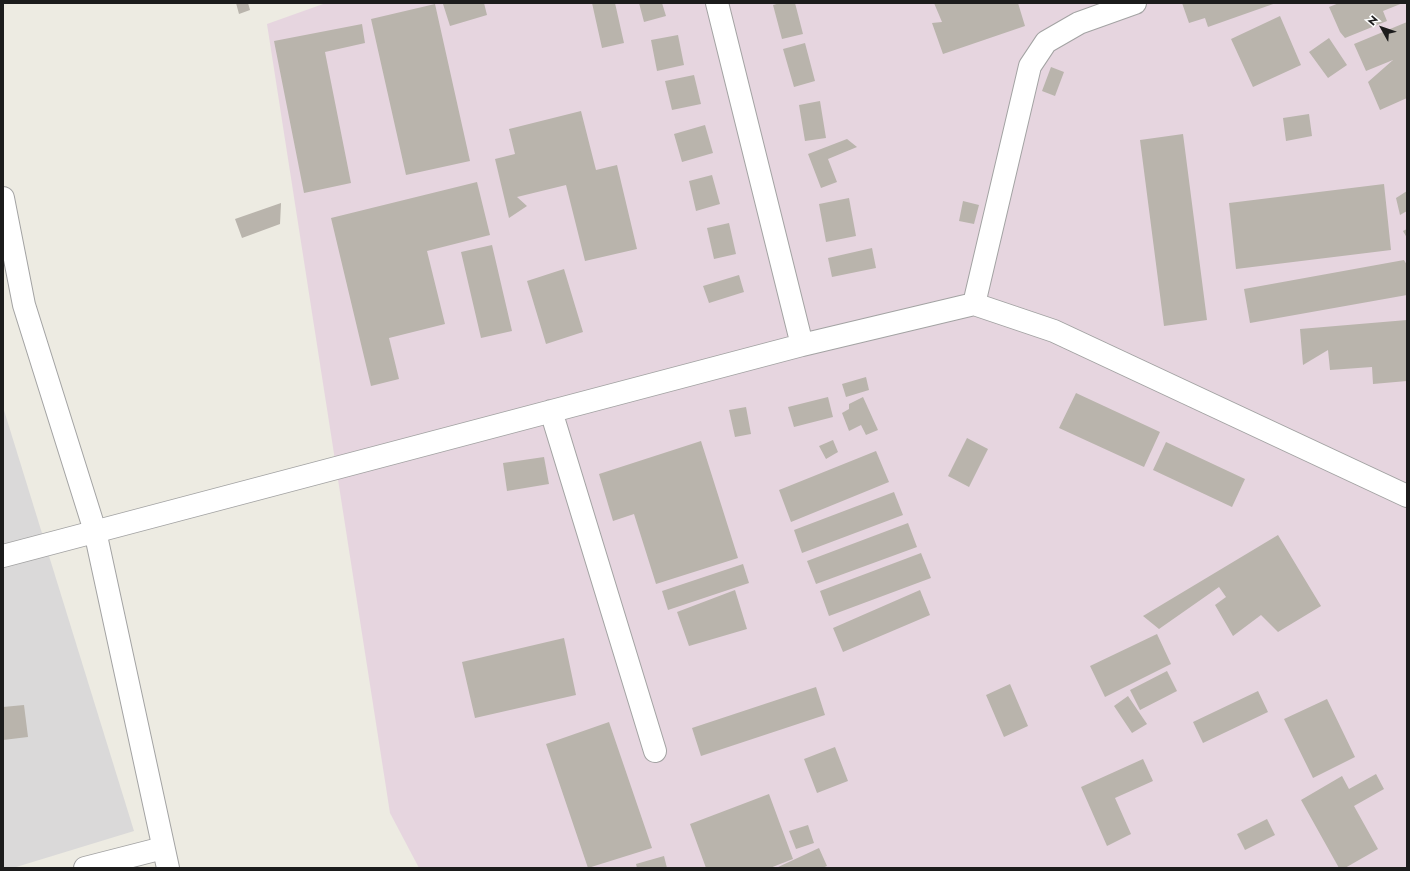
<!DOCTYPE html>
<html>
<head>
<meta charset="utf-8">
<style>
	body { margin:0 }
	#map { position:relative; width:1410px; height:871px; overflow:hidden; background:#edebe2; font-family:Jost,sans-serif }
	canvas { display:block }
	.frame { position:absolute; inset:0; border:4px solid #1c1c1c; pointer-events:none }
	.north { position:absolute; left:1362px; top:8px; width:40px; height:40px; -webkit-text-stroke:3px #fff; paint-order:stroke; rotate:310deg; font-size:11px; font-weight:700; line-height:16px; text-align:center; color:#1c1c1c }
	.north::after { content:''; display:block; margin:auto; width:14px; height:18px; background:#1c1c1c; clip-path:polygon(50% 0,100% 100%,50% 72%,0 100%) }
</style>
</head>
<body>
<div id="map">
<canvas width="1410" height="871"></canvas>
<div class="frame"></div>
<div class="north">N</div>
</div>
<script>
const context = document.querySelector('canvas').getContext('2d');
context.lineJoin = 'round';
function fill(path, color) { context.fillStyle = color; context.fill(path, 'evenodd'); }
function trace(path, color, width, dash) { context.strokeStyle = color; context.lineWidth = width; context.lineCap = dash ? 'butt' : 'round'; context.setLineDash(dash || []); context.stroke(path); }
fill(new Path2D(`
	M 3,407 L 134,831 L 13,868 L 3,868 Z`), '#dad9d9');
fill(new Path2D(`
	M 326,3 L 1407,3 L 1407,868 L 419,868 L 390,813 L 267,24 Z`), '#e6d5df');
fill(new Path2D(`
	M 236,3 L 248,3 L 250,10 L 239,14 Z
	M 447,3 L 484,3 L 487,15 L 450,26 L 443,4 Z
	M 592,3 L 615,3 L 624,43 L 602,48 Z
	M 639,3 L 662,3 L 666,16 L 644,22 Z
	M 780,3 L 795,3 L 803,34 L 782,39 L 773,5 Z
	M 934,3 L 1018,3 L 1025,26 L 943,54 L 932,23 L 942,22 Z
	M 1182,3 L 1276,3 L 1208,27 L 1205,18 L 1189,23 Z
	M 1339,3 L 1403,3 L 1383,11 L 1387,21 L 1345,38 L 1340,32 L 1329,7 Z
	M 435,4 L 470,161 L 406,175 L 371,19 Z
	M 1280,16 L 1301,65 L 1253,87 L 1231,39 Z
	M 1407,22 L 1407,98 L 1380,110 L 1368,82 L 1393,60 L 1366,71 L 1354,44 Z
	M 362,24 L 365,43 L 325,52 L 351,183 L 304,193 L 274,41 Z
	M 678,35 L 684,65 L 657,71 L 651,40 Z
	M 1329,38 L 1347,65 L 1328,78 L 1309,52 Z
	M 805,43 L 815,81 L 794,87 L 783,49 Z
	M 1051,67 L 1064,72 L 1055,96 L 1042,91 Z
	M 694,75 L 701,104 L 672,110 L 665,81 Z
	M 820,101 L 826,138 L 805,141 L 799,105 Z
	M 581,111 L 596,170 L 617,165 L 637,249 L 585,261 L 566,185 L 517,197 L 527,206 L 509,218 L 495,159 L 515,154 L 509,129 Z
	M 1309,114 L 1312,136 L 1286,141 L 1283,118 Z
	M 705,125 L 713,153 L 682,162 L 674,134 Z
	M 1183,134 L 1207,320 L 1164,326 L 1140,140 Z
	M 847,139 L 857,147 L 828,159 L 837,182 L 821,188 L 808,154 Z
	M 712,175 L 720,204 L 696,211 L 689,181 Z
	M 477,182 L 490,235 L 427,251 L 445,324 L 389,338 L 399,379 L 371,386 L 331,218 Z
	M 1384,184 L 1391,250 L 1236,269 L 1229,203 Z
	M 1407,191 L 1407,211 L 1400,215 L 1396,198 Z
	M 849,198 L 856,236 L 826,242 L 819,204 Z
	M 963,201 L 979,205 L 974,224 L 959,221 Z
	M 281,203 L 280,224 L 242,238 L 235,219 Z
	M 729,223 L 736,254 L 714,259 L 707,228 Z
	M 1407,229 L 1407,238 L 1403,231 Z
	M 492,245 L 512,331 L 481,338 L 461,252 Z
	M 872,248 L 876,268 L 832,277 L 828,258 Z
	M 1404,260 L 1407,265 L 1407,295 L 1250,323 L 1244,289 Z
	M 564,269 L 583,332 L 546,344 L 527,281 Z
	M 739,275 L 744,292 L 709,303 L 703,286 Z
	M 1407,320 L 1407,381 L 1373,384 L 1372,367 L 1330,370 L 1328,350 L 1303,365 L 1300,329 Z
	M 866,377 L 869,390 L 846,397 L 842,384 Z
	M 1076,393 L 1160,432 L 1144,467 L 1059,428 Z
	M 828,397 L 833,417 L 794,427 L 788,407 Z
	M 863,397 L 878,430 L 866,435 L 861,425 L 849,431 L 842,413 L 849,409 L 849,404 Z
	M 746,407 L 751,434 L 735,437 L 729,410 Z
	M 967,438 L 988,449 L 969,487 L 948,476 Z
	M 833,440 L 838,452 L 826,459 L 819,446 Z
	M 701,441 L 738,558 L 656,584 L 634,514 L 613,521 L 599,474 Z
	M 1166,442 L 1245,479 L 1232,507 L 1153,470 Z
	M 876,451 L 889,482 L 791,522 L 779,490 Z
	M 544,457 L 549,484 L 507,491 L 503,463 Z
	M 894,492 L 903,515 L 802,553 L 794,530 Z
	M 908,523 L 917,547 L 816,584 L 807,561 Z
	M 1278,535 L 1321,606 L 1278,632 L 1261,615 L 1233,636 L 1215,605 L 1226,597 L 1219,587 L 1159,629 L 1143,616 Z
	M 921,553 L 931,578 L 829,616 L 820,591 Z
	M 743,564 L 749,583 L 668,610 L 662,591 Z
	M 735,590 L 747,629 L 689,646 L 677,612 Z
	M 920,590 L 930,615 L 843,652 L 833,628 Z
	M 1157,634 L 1171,664 L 1105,697 L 1090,666 Z
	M 564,638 L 576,695 L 475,718 L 462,662 Z
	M 1167,671 L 1177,691 L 1140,710 L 1130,690 Z
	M 1010,684 L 1028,726 L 1004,737 L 986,695 Z
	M 816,687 L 825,715 L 701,756 L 692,728 Z
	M 1258,691 L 1268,712 L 1203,743 L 1193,722 Z
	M 1128,696 L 1147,724 L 1132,733 L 1114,706 Z
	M 1327,699 L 1355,757 L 1313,778 L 1284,719 Z
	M 24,705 L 28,737 L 3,740 L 3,707 Z
	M 609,722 L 652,848 L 588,868 L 546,744 Z
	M 835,747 L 848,781 L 817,793 L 804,759 Z
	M 1143,759 L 1153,781 L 1115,798 L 1131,834 L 1107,846 L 1081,787 Z
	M 1376,774 L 1384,789 L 1354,806 L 1378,849 L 1345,868 L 1339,868 L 1301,800 L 1342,776 L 1349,789 Z
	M 769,794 L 793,859 L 770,868 L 706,868 L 690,824 Z
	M 1267,819 L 1275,835 L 1245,850 L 1237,834 Z
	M 808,825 L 814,843 L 796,849 L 789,831 Z
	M 819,848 L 827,866 L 822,868 L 776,868 Z
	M 664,856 L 667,868 L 637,868 L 636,864 Z`), '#b9b4ac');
const minor = new Path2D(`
	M 717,3 L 802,345
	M 3,198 L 24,305 L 95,531 L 168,868
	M 974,304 L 1030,66 L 1046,42 L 1079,23 L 1135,3
	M 551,411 L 655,751
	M 3,556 L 802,345 L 974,304 L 1054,331 L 1407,496
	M 85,868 L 163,848`);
trace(minor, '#a3a3a3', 24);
trace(minor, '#fff', 22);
</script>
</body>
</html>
